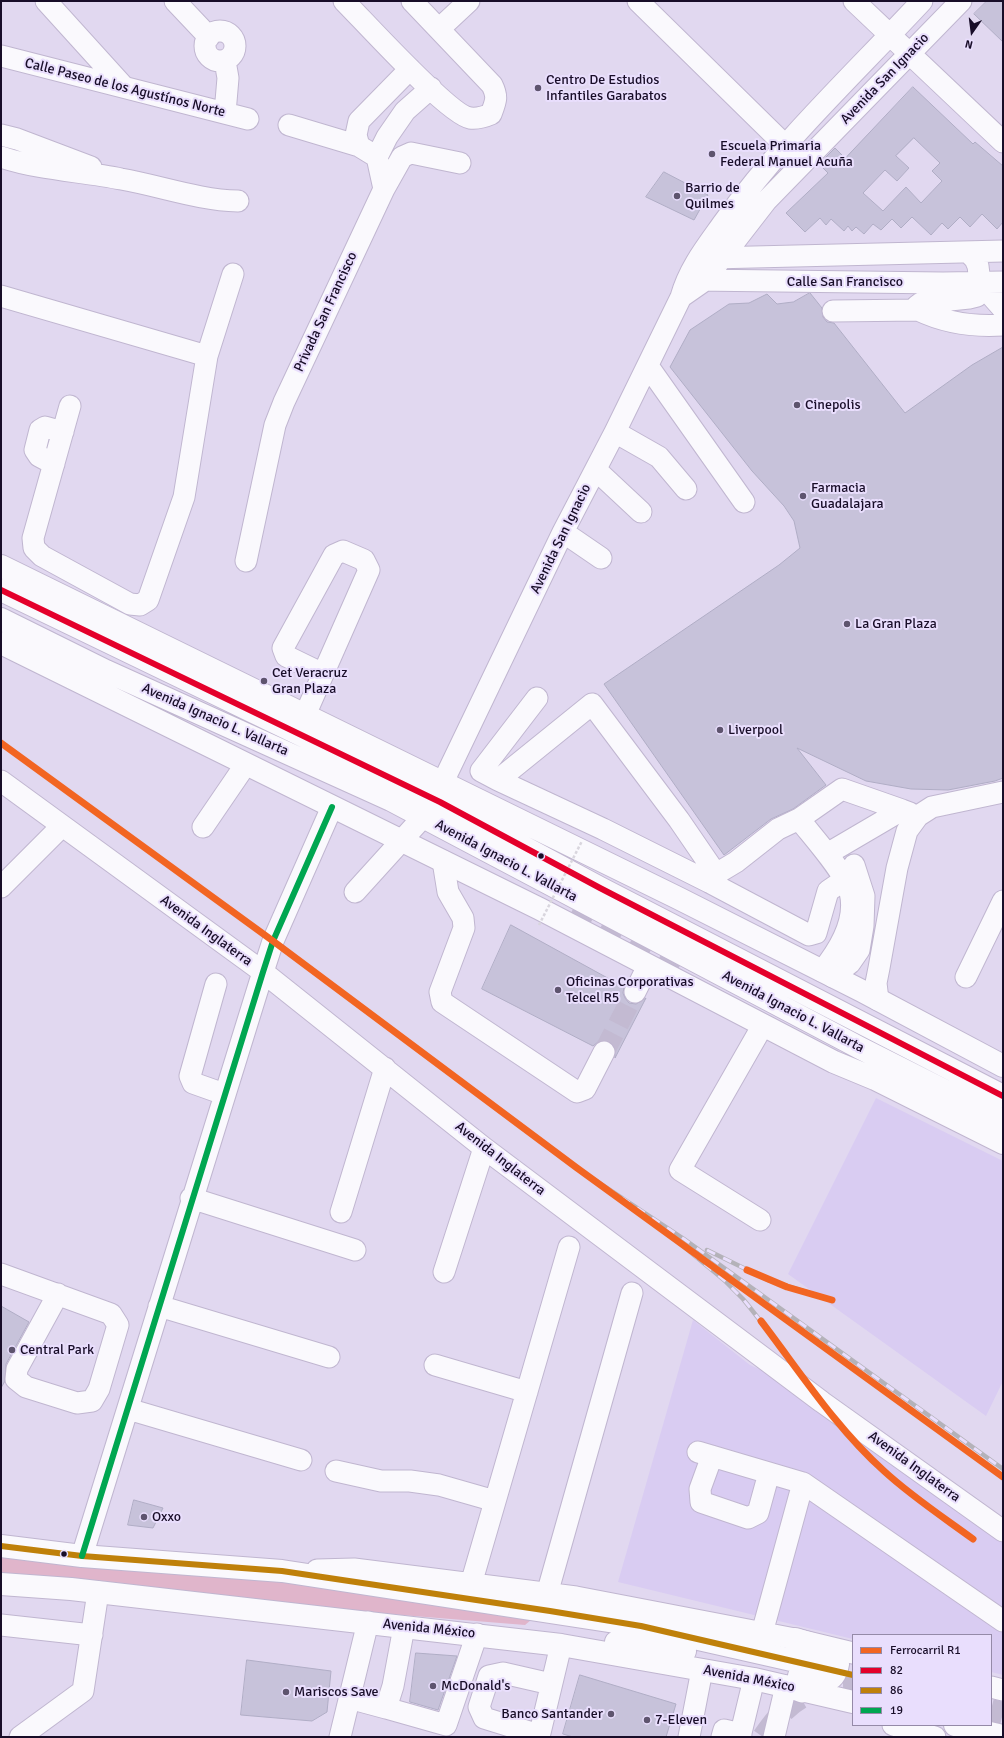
<!DOCTYPE html>
<html>
<head>
<meta charset="utf-8">
<style>
	body { margin:0 }
	#map { position:relative; width:1004px; height:1738px; overflow:hidden; background:#e1d8f0; font-family:Signika,sans-serif }
	canvas { display:block }
	.frame { position:absolute; inset:0; border:2px solid #180d28; pointer-events:none }
	.legend { position:absolute; left:852px; top:1634px; width:140px; height:92px; box-sizing:border-box; background:#e9defd; border:1px solid #958aa8; margin:0; padding:5px 7px; list-style:none; font-size:12px; color:#180d28 }
	.legend li { display:flex; align-items:center; gap:8px; height:20px }
	.legend b { width:20px; border:1px solid #958aa8 }
	.north { position:absolute; left:952px; top:12px; width:40px; height:40px; -webkit-text-stroke:3px #e9defd; paint-order:stroke; rotate:194deg; font-size:11px; font-weight:700; line-height:16px; text-align:center; color:#180d28 }
	.north::after { content:''; display:block; margin:auto; width:14px; height:18px; background:#180d28; clip-path:polygon(50% 0,100% 100%,50% 72%,0 100%) }
</style>
</head>
<body>
<div id="map">
<canvas width="1004" height="1738"></canvas>
<div class="frame"></div>
<ul class="legend">
<li><b style="height:5px;background:#f26522"></b>Ferrocarril R1</li>
<li><b style="height:5px;background:#e4002b"></b>82</li>
<li><b style="height:5px;background:#bf800a"></b>86</li>
<li><b style="height:5px;background:#00a651"></b>19</li>
</ul>
<div class="north">N</div>
</div>
<script>
const context = document.querySelector('canvas').getContext('2d');
context.lineJoin = 'round';
function fill(path, color) { context.fillStyle = color; context.fill(path, 'evenodd'); }
function trace(path, color, width, dash) { context.strokeStyle = color; context.lineWidth = width; context.lineCap = dash ? 'butt' : 'round'; context.setLineDash(dash || []); context.stroke(path); }
function write(font, color, halo, rows, align = 'center') {
  context.font = font + ' Signika,sans-serif'; context.lineWidth = 4; context.setLineDash([]); context.textBaseline = 'middle'; context.strokeStyle = halo; context.fillStyle = color; for (const [text, x, y, turn = 0] of rows) {
    context.save(); context.translate(x, y); context.rotate((+turn || 0) * Math.PI / 180); context.textAlign = isNaN(turn) ? turn : align; if (halo) context.strokeText(text, 0, 0); context.fillText(text, 0, 0); context.restore();
  }
}
fill(new Path2D(`
	M 876,1098 L 1003,1161 L 1003,1381 L 986,1416 L 788,1274 Z
	M 693,1320 L 750,1365 L 805,1390 L 1003,1534 L 1003,1675 L 991,1672 L 991,1635 L 853,1635 L 853,1639 L 618,1582 Z`), '#d9ccf2');
fill(new Path2D(`
	M 1,1550 L 202,1568 L 531,1620 L 525,1625 L 327,1609 L 202,1593 L 1,1576 Z`), '#e0b5cb');
const building = new Path2D(`
	M 987,1 L 1003,1 L 1003,42 L 974,14 Z
	M 913,87 L 973,144 L 975,142 L 1003,166 L 1003,222 L 997,229 L 982,214 L 970,227 L 960,217 L 948,229 L 942,223 L 931,235 L 912,217 L 901,228 L 892,219 L 881,230 L 873,224 L 864,234 L 856,227 L 852,231 L 848,226 L 844,231 L 831,219 L 826,225 L 820,218 L 805,232 L 786,213 L 828,173 L 819,164 L 835,148 L 845,158 ZM 914,138 L 940,163 L 932,171 L 942,181 L 921,203 L 906,187 L 883,211 L 863,193 L 885,170 L 897,181 L 909,168 L 896,156 Z
	M 664,172 L 708,195 L 694,220 L 646,197 Z
	M 810,293 L 822,308 L 823,317 L 827,322 L 834,323 L 905,413 L 972,365 L 1003,347 L 1003,778 L 995,781 L 948,790 L 911,789 L 866,781 L 797,748 L 826,785 L 793,809 L 771,819 L 724,855 L 604,684 L 779,565 L 800,548 L 794,521 L 784,506 L 752,471 L 670,367 L 690,330 L 729,304 L 749,303 L 767,294 L 777,304 L 793,302 Z
	M 511,925 L 624,987 L 623,993 L 625,998 L 629,1003 L 636,1004 L 646,998 L 615,1058 L 614,1046 L 609,1041 L 603,1040 L 598,1042 L 593,1046 L 482,989 Z
	M 1,1306 L 29,1322 L 6,1364 L 5,1381 L 1,1388 Z
	M 134,1500 L 163,1508 L 153,1528 L 128,1525 Z
	M 416,1653 L 457,1656 L 438,1710 L 410,1702 Z
	M 247,1660 L 331,1671 L 327,1712 L 312,1721 L 241,1715 Z
	M 580,1675 L 676,1704 L 666,1737 L 573,1737 L 563,1734 Z`);
fill(building, '#c7c2da');
trace(building, '#b0adc5', 1);
trace(new Path2D(`
	M 604,1052 L 635,992`), '#c3bad2', 21, [21, 10]);
trace(new Path2D(`
	M 571,913 L 682,967
	M 991,1710 L 1003,1713
	M 763,1737 C 789,1700 806,1687 853,1688`), '#c3bad2', 22, [22, 11]);
const minor = new Path2D(`
	M 46,1 L 124,87
	M 175,1 L 209,37
	M 344,1 C 364,21 449,115 470,118 C 478,119 484,117 491,114 C 496,101 498,97 492,85 L 412,1
	M 638,1 L 795,155
	M 854,1 L 1003,142
	M 439,29 L 469,1
	M205 46a15 15 0 1 1 30 0a15 15 0 1 1-30 0Z
	M 1,56 L 248,119
	M 225,113 L 228,78 L 225,61
	M 1,135 L 17,139 L 91,167
	M 359,146 L 356,135 L 359,121 L 410,69
	M 1,157 C 40,170 82,171 121,179 C 161,186 198,200 238,201
	M 377,157 L 387,137 L 405,111 L 431,88
	M 384,189 L 402,157 L 411,153 L 460,163
	M 969,253 L 975,259 L 978,266 L 980,283 L 1003,309
	M 712,258 L 1003,251
	M 695,280 L 943,283 L 1003,282
	M 985,287 L 977,296 L 969,298 L 921,303 L 917,306 L 918,310 C 945,323 973,327 1003,325
	M 1,296 L 207,356
	M 681,297 L 704,281 L 766,201 L 961,1
	M 833,311 L 918,310
	M 648,366 L 744,502
	M 70,406 L 33,538 L 34,548 L 42,556 L 130,604 L 140,605 L 148,600 L 184,497 L 207,356 L 233,274
	M 615,432 L 659,457 L 686,489
	M 54,464 L 39,456 L 35,450 L 40,430 L 45,427 L 63,432
	M 596,470 L 641,512
	M 563,532 L 601,558
	M 246,561 L 275,425 L 284,402 L 384,189 L 377,157 L 359,146 L 289,125
	M 305,715 L 369,570 L 364,560 L 343,551 L 334,555 L 283,648 L 286,656 L 323,674
	M 498,780 L 481,771 L 537,698
	M 1,781 L 263,972 L 484,1148 L 822,1402 L 1003,1531
	M 443,782 L 563,532 L 615,432 L 681,297 C 689,268 707,246 724,222 C 782,141 855,73 922,1
	M 799,819 C 812,836 845,872 850,892 C 857,920 839,950 822,971
	M 203,827 L 246,764
	M 827,854 L 902,810 L 910,813
	M 443,861 L 448,892 L 463,918 L 464,928 L 440,992 L 442,1002 L 577,1092 L 585,1089 L 604,1052
	M 716,874 L 679,820 L 592,704 L 498,780 L 603,829 L 709,882 L 809,935 L 816,933 L 828,891 L 844,880
	M 709,882 L 716,874 L 736,862 L 778,829 L 799,819 L 842,789 L 902,810
	M 1,887 L 62,826
	M 355,892 L 423,817
	M 833,977 L 850,963 L 859,950 L 863,926 L 864,896 L 854,865
	M 966,977 L 1003,901
	M 216,984 L 190,1076 L 193,1083 L 224,1094
	M 635,992 L 648,966
	M 878,1000 L 876,983 L 879,968 L 897,868 L 907,831 L 918,816 L 932,807 L 1003,792
	M 191,1198 L 355,1250
	M 341,1212 L 385,1068
	M 760,1220 L 680,1170 L 763,1025
	M 444,1272 L 484,1148
	M 1,1274 L 111,1314 L 118,1325 L 99,1389 L 92,1401 L 77,1403 L 26,1387 L 16,1379 L 17,1369 L 58,1294
	M 159,1306 L 329,1357
	M 435,1365 L 527,1392
	M 128,1409 L 301,1460
	M 698,1452 L 803,1483 L 1003,1621
	M 712,1456 L 700,1489 L 701,1502 L 748,1518 L 758,1513 L 769,1473
	M 336,1471 L 381,1481 L 410,1481 L 439,1485 L 495,1501
	M 82,1556 L 263,972 L 273,941 L 332,807
	M 317,1570 L 354,1569 L 576,1597 L 795,1639 L 853,1653
	M 471,1584 L 569,1247
	M 547,1594 L 632,1293
	M 1,1625 L 92,1635
	M 404,1627 L 393,1686 L 386,1708 L 446,1725 L 477,1634
	M 762,1633 L 803,1483
	M 991,1687 L 1003,1690
	M 349,1698 L 386,1708
	M 893,1725 L 935,1737
	M 539,1735 L 484,1718 L 479,1707 L 489,1676 L 503,1673 L 551,1684
	M 20,1737 L 83,1691 L 98,1592
	M 340,1737 L 368,1622
	M 539,1737 L 561,1645
	M 689,1737 L 702,1670
	M 722,1737 L 724,1730 L 741,1734
	M 740,1737 L 754,1679
	M 774,1737 L 786,1686 L 802,1692`);
const major = new Path2D(`
	M 1,566 L 678,898 L 862,991 L 1003,1066
	M 1,590 L 440,802 L 600,888 L 1003,1096
	M 1,619 L 106,671 L 391,800 L 860,1048 L 1003,1120
	M 1,643 L 540,909 L 834,1062 L 875,1079 L 1003,1143
	M 1,1546 L 82,1556 L 282,1571 L 641,1626 L 818,1666
	M 1,1584 L 71,1589 L 561,1645 L 754,1679 L 853,1702
	M 795,1639 C 810,1644 832,1647 838,1664 C 834,1688 817,1680 799,1676
	M 616,1642 L 658,1645 L 685,1651
	M 955,1725 L 1003,1736`);
trace(minor, '#c0b6d0', 23);
trace(major, '#c0b6d0', 24);
trace(minor, '#faf9fd', 21);
trace(major, '#faf9fd', 22);
const rail = new Path2D(`
	M 577,1168 L 684,1239 L 1003,1469
	M 677,1241 L 724,1280 L 743,1299 C 790,1356 829,1421 884,1471 C 911,1496 943,1517 973,1539
	M 707,1250 L 768,1280 L 832,1300`);
trace(rail, '#b4b2b9', 4.5);
trace(rail, '#e9defd', 3, [9]);
trace(new Path2D(`
	M 539,925 L 582,841`), '#d9d6de', 2.5, [3, 2]);
trace(new Path2D(`
	M 1,590 L 440,802 L 600,888 L 1003,1096`), '#e4002b', 6);
trace(new Path2D(`
	M 1,1546 L 82,1556 L 282,1571 L 550,1611 L 641,1626 L 853,1675`), '#bf800a', 6);
trace(new Path2D(`
	M 82,1556 L 263,972 L 273,941 L 332,807`), '#00a651', 6);
trace(new Path2D(`
	M 1,743 L 273,941 L 577,1168 L 1003,1477
	M 747,1270 L 787,1287 L 832,1300
	M 761,1321 C 800,1372 836,1428 884,1471 C 911,1496 943,1517 973,1539`), '#f26522', 7);
for (const [x, y, r, color] of [
	[538,88,4,"#5e546e"],
	[712,154,4,"#5e546e"],
	[677,196,4,"#5e546e"],
	[797,405,4,"#5e546e"],
	[803,496,4,"#5e546e"],
	[847,624,4,"#5e546e"],
	[264,681,4,"#5e546e"],
	[720,730,4,"#5e546e"],
	[541,856,3.5,"#180d28"],
	[558,990,4,"#5e546e"],
	[12,1350,4,"#5e546e"],
	[144,1517,4,"#5e546e"],
	[64,1554,3.5,"#180d28"],
	[433,1686,4,"#5e546e"],
	[286,1692,4,"#5e546e"],
	[611,1714,4,"#5e546e"],
	[647,1720,4,"#5e546e"]
]) { const dot = new Path2D(); dot.arc(x, y, r, 0, 2 * Math.PI); context.fillStyle = color; context.fill(dot); trace(dot, '#e9defd', 1.5); }
write('14px', '#180d28', '#e9defd', [
	["Avenida San Ignacio",885,79,-46],
	["Calle Paseo de los Agustínos Norte",125,88,14],
	["Calle San Francisco",845,282],
	["Privada San Francisco",326,312,-65],
	["Avenida San Ignacio",561,539,-64],
	["Avenida Ignacio L. Vallarta",215,720,24],
	["Avenida Ignacio L. Vallarta",506,861,28],
	["Avenida Inglaterra",206,931,36],
	["Avenida Ignacio L. Vallarta",793,1012,28],
	["Avenida Inglaterra",500,1159,38],
	["Avenida Inglaterra",914,1467,36],
	["Avenida México",429,1629,6],
	["Avenida México",749,1679,11]
]);
write('14px', '#180d28', '#e9defd', [
	["Centro De Estudios",546,80],
	["Infantiles Garabatos",546,96],
	["Escuela Primaria",720,146],
	["Federal Manuel Acuña",720,162],
	["Barrio de",685,188],
	["Quilmes",685,204],
	["Cinepolis",805,405],
	["Farmacia",811,488],
	["Guadalajara",811,504],
	["La Gran Plaza",855,624],
	["Cet Veracruz",272,673],
	["Gran Plaza",272,689],
	["Liverpool",728,730],
	["Oficinas Corporativas",566,982],
	["Telcel R5",566,998],
	["Central Park",20,1350],
	["Oxxo",152,1517],
	["McDonald's",441,1686],
	["Mariscos Save",294,1692],
	["Banco Santander",603,1714,"right"],
	["7-Eleven",655,1720]
], 'left');
</script>
</body>
</html>
